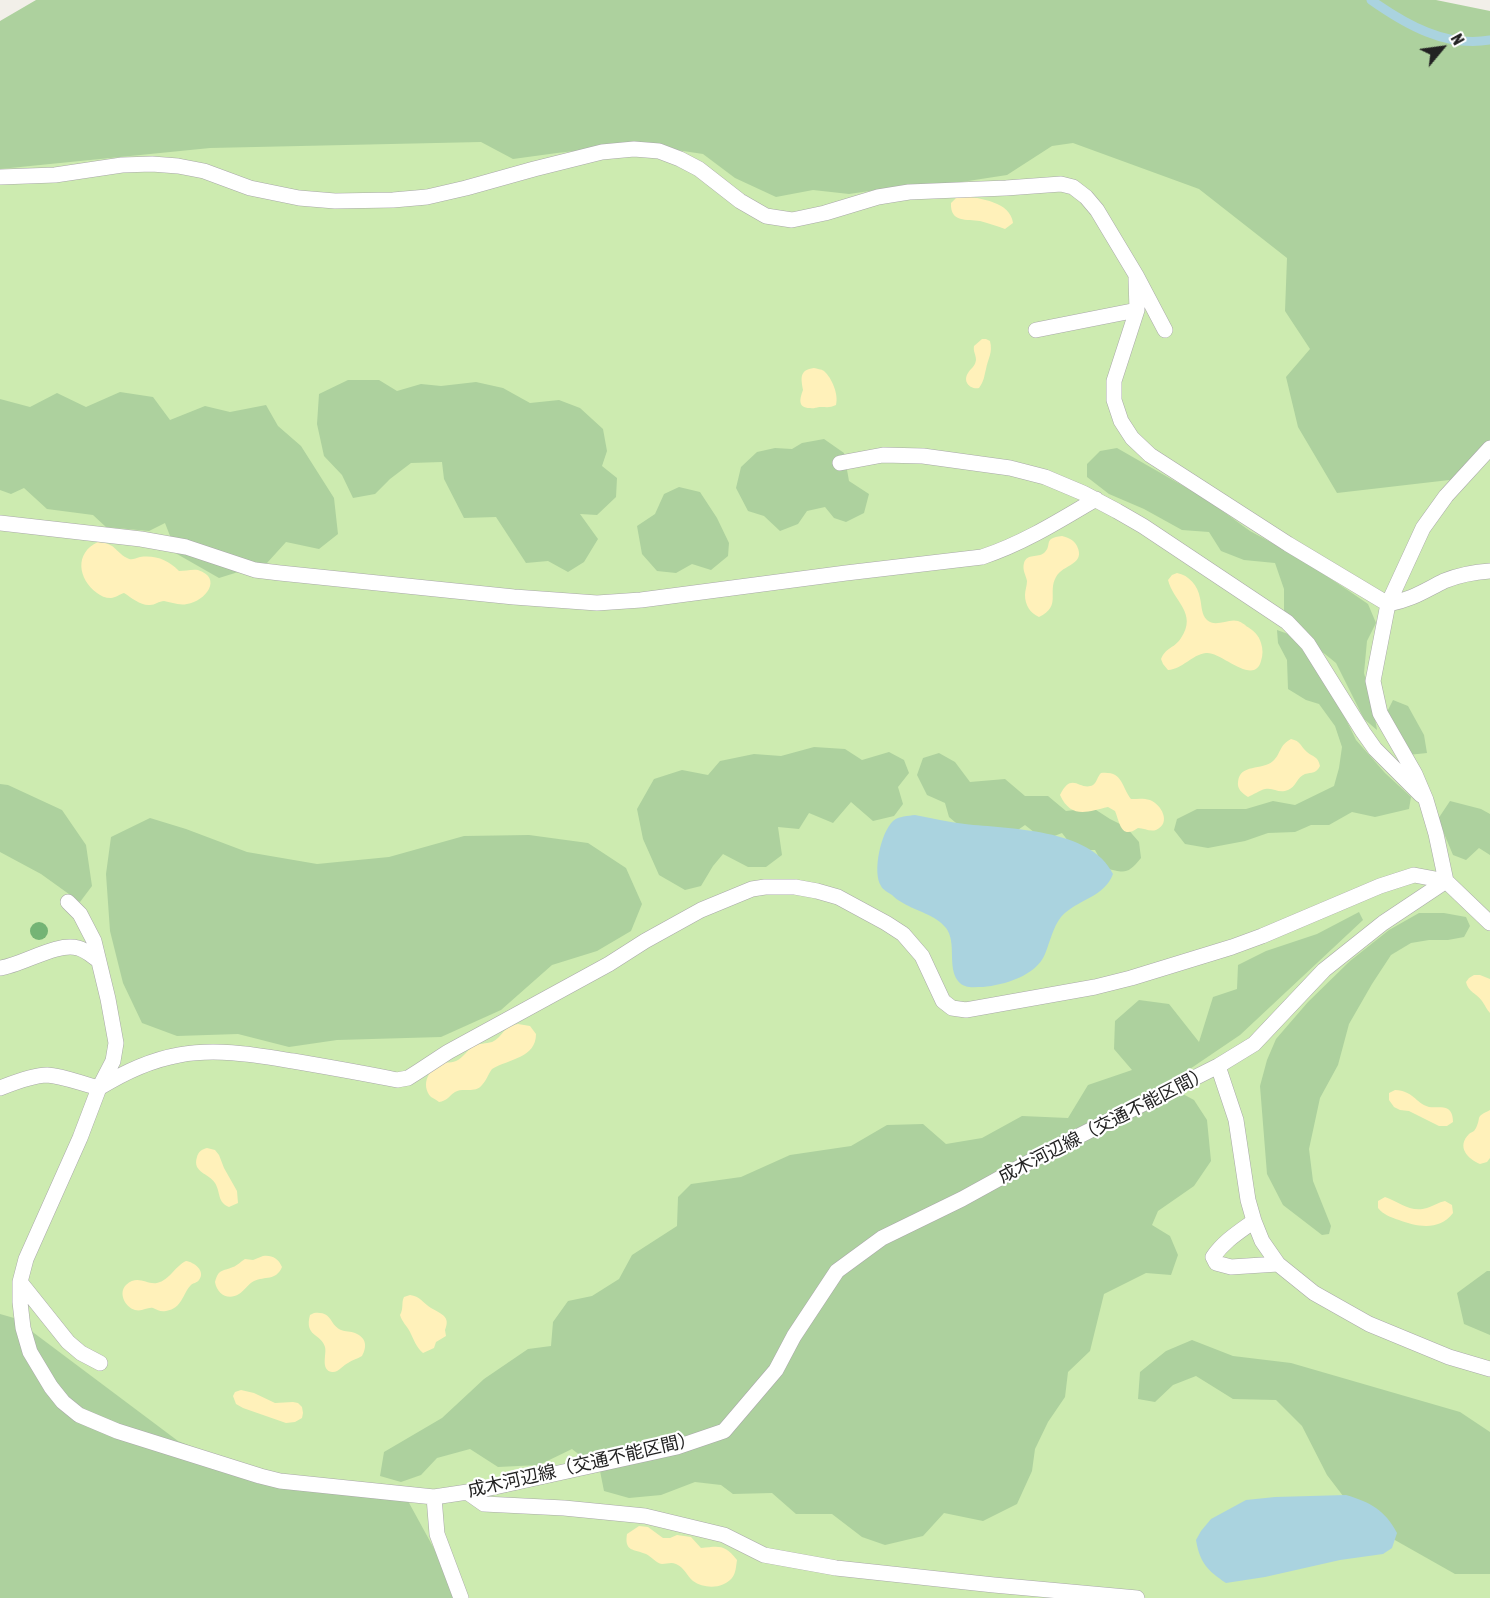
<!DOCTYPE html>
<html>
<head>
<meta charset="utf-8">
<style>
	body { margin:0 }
	#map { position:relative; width:1490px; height:1598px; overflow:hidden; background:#f2efe9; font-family:"Asap Condensed",sans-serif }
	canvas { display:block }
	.north { position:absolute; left:1412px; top:18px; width:60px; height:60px; -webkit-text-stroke:4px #fff; paint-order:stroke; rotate:61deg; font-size:16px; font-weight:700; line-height:24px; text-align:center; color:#222 }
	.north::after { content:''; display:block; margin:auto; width:21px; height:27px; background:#222; clip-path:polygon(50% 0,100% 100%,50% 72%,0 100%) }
</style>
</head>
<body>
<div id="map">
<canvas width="1490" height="1598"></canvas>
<div class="north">N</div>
</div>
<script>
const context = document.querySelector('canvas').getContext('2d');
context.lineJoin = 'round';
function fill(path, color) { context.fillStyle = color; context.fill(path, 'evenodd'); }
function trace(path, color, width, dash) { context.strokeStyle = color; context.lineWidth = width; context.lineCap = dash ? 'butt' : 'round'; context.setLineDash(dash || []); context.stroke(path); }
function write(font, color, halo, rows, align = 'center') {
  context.font = font + ' "Asap Condensed","Noto Sans JP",sans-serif'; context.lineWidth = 4.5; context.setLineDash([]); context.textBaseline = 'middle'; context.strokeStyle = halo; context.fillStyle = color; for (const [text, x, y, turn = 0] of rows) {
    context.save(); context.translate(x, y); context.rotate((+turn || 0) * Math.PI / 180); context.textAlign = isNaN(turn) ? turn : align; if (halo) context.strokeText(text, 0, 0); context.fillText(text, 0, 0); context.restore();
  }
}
fill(new Path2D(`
	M 1073,44 L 1490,455 L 1490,1598 L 357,1598 L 0,1478 L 0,110 Z`), '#cdebb0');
fill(new Path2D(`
	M 36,0 L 1436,0 L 1490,11 L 1490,455 L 1458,479 L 1337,493 L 1298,427 L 1286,377 L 1310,349 L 1285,311 L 1287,258 L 1199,189 L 1073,143 L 1052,146 L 1007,175 L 955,183 L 897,187 L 849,194 L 813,190 L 776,197 L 735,178 L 703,154 L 637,144 L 557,153 L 513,159 L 481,142 L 210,148 L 0,169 L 0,21 Z
	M 348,380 L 379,380 L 397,391 L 421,384 L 441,386 L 476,382 L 503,388 L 530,403 L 559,400 L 580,408 L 603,429 L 607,451 L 602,466 L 617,478 L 616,497 L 597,515 L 580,514 L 598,539 L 584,562 L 568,572 L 548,561 L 526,563 L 496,517 L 464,518 L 444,479 L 442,462 L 411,463 L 390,479 L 375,494 L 353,498 L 342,475 L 324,456 L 317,424 L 319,394 Z
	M 120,392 L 153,397 L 170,420 L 205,406 L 230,412 L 266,405 L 278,426 L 301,446 L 334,498 L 338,534 L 319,549 L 286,542 L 267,563 L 219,578 L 177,554 L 165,523 L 149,531 L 106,527 L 93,515 L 47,509 L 24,488 L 11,494 L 0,490 L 0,399 L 30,407 L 57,393 L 86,407 Z
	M 824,439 L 844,453 L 849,481 L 869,494 L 864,513 L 846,522 L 834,518 L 825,507 L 807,511 L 798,524 L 780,531 L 764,516 L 748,511 L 736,488 L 741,467 L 757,452 L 775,448 L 792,449 L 802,443 Z
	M 1117,448 L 1206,499 L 1250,531 L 1298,557 L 1349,591 L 1368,604 L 1376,623 L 1367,641 L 1364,673 L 1373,706 L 1377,730 L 1364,719 L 1336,663 L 1315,646 L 1284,611 L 1284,589 L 1275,563 L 1244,560 L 1221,551 L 1209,532 L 1182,530 L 1144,509 L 1109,494 L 1087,477 L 1087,464 L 1100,451 Z
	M 679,487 L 700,492 L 717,518 L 729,543 L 728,556 L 711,570 L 692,564 L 676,573 L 657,571 L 642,554 L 637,526 L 655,514 L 664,494 Z
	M 1277,630 L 1291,635 L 1317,669 L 1338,703 L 1356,740 L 1385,773 L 1411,797 L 1409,809 L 1375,817 L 1352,812 L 1329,825 L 1311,825 L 1295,832 L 1268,833 L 1245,841 L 1208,848 L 1185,844 L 1174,830 L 1177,819 L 1197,809 L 1246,809 L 1273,801 L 1295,805 L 1334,786 L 1339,768 L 1342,747 L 1335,726 L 1319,704 L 1306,700 L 1288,689 L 1287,660 L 1278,643 Z
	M 1393,700 L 1408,706 L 1424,735 L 1427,753 L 1408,755 L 1387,712 Z
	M 814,747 L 845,749 L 862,760 L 889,752 L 904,760 L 909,773 L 898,787 L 903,804 L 894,816 L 873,821 L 851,802 L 833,823 L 809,813 L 799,829 L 778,827 L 782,855 L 766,867 L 748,867 L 723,854 L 713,866 L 701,886 L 685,890 L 659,875 L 643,839 L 637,809 L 654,779 L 682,770 L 708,775 L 720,761 L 754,754 L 781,756 Z
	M 939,753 L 955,762 L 970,782 L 1005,779 L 1025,796 L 1048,796 L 1066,811 L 1093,808 L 1110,819 L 1126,827 L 1139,842 L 1141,858 C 1127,875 1125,873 1105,868 L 1095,850 L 1075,850 L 1062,833 L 1044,840 L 1025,825 L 1012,834 L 962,828 L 949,817 L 945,803 L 927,795 L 917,775 L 923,758 Z
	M 0,784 L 8,785 L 62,810 L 86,845 L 92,886 L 80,902 L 41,874 L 0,852 Z
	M 1450,801 L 1481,809 L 1490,814 L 1490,855 L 1479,848 L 1466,860 L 1453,855 L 1438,819 Z
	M 150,818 L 186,829 L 247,852 L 317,864 L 389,857 L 464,836 L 529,835 L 588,843 L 626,868 L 642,904 L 631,931 L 597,951 L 552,965 L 501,1010 L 441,1037 L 337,1040 L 289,1047 L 238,1034 L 177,1036 L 142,1023 L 123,983 L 110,931 L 106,874 L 111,837 Z
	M 1359,912 L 1363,920 L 1240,1035 L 1181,1075 L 1181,1093 L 1194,1100 L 1207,1120 L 1211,1161 L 1194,1186 L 1158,1211 L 1152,1225 L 1170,1236 L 1178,1255 L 1171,1275 L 1146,1273 L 1104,1294 L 1090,1351 L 1068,1372 L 1065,1397 L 1048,1422 L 1035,1449 L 1032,1471 L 1017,1504 L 983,1521 L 944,1513 L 923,1536 L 885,1545 L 862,1537 L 832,1514 L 796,1514 L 772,1493 L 733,1494 L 721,1485 L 695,1482 L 661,1495 L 629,1498 L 604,1491 L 600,1471 L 572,1449 L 539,1465 L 498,1467 L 470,1449 L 437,1458 L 421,1475 L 401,1482 L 380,1476 L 384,1452 L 442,1418 L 484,1379 L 528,1349 L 551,1346 L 553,1322 L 568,1301 L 592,1296 L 619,1279 L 632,1255 L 677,1226 L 678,1197 L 691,1184 L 741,1177 L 790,1155 L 851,1146 L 887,1125 L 923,1124 L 946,1144 L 982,1138 L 1022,1116 L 1068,1118 L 1088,1085 L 1132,1070 L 1114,1049 L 1115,1021 L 1139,1000 L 1169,1004 L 1199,1042 L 1213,997 L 1237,989 L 1238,965 L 1266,951 L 1317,934 Z
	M 1419,913 L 1444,913 L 1466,917 L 1470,926 L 1464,937 L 1448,940 L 1429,940 L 1411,943 L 1391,955 L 1372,984 L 1349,1024 L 1338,1065 L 1320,1098 L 1309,1149 L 1313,1181 L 1331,1226 L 1329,1234 L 1322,1235 L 1283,1205 L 1267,1174 L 1260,1086 L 1267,1060 L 1276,1039 L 1308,1002 L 1350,961 L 1389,930 Z
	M 1487,1271 L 1490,1271 L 1490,1335 L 1464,1324 L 1457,1293 Z
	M 0,1314 L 14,1318 L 178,1441 L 302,1489 L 408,1501 L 461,1598 L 0,1598 Z
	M 1192,1340 L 1233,1356 L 1291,1363 L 1460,1412 L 1490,1432 L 1490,1574 L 1455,1574 L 1363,1522 L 1327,1475 L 1302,1426 L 1276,1400 L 1233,1399 L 1196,1376 L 1173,1385 L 1155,1402 L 1138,1399 L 1140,1372 L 1166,1351 Z`), '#add19e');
fill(new Path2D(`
	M 962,196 C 980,198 1011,202 1013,223 L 1005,229 C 997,226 988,223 980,221 C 967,219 950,223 951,203 L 956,198 Z
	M 982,339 L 986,339 L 990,341 C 993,353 988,358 986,369 C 984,377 984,381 979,388 C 971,390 962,382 968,373 C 971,368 975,367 976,360 C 976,354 973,352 974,346 Z
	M 814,368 C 817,369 821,369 824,371 C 832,378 839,395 836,405 C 830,408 827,407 821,407 C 815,407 816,409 810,408 C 797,408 800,398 803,390 C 801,378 799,370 814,368 Z
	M 1062,536 C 1069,538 1074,540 1077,546 C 1086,565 1063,564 1056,577 C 1047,593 1062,606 1039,617 C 1030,613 1025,605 1025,595 C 1025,590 1027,586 1027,581 C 1026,575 1022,570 1024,563 C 1027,553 1038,558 1044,553 C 1053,545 1042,538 1062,536 Z
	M 98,542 C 117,544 114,551 127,558 C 132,561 135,558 140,557 C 156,555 168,560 179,571 C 185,571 192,569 198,570 C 223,578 206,601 187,604 C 179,606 171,602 164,601 C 159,601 155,605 150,605 C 141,606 132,598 124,593 C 120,594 115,598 111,598 C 105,598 101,596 97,593 C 78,579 74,553 98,542 Z
	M 1177,573 C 1189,575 1198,586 1200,598 C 1202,606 1201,614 1207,620 C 1216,628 1228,618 1238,621 C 1239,621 1246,625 1246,626 C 1253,630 1259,635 1261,643 C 1263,649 1263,655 1261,661 C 1254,687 1221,651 1206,653 C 1191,655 1183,669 1168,670 L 1163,664 L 1161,659 C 1166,647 1175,648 1181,638 C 1198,613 1173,601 1168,580 L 1172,575 Z
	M 1291,739 C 1301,741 1300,746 1307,752 C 1313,757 1318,756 1320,766 C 1316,774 1312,772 1305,774 C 1297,777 1296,787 1288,790 C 1278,794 1274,787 1265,789 C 1260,790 1253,795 1248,797 C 1242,793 1237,789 1238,782 C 1240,763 1262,771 1273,761 C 1281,754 1279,745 1291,739 Z
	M 1101,773 C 1123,771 1121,786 1131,799 C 1138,799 1143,798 1150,800 C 1161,804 1172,823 1156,830 C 1150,832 1144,828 1138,828 C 1121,840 1120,823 1115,811 L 1108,807 C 1087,812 1071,819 1060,795 C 1072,770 1080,792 1093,785 C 1097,782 1097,777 1101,773 Z
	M 1474,975 L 1480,975 L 1490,979 L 1490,1013 C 1487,1010 1485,1005 1482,1001 C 1476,993 1468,992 1466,982 L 1469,978 Z
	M 518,1024 L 530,1026 L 536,1034 C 536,1058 509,1059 492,1069 C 488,1074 487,1080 482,1085 C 475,1094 463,1087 455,1092 C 449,1096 447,1101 439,1102 C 437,1100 434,1099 431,1097 C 420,1085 429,1068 442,1063 C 447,1062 452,1063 456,1061 C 463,1058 467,1050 474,1046 C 479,1043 486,1044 492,1042 C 503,1037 501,1028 518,1024 Z
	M 1395,1090 C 1414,1091 1414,1102 1429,1107 C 1435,1108 1442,1106 1448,1109 C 1452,1112 1453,1117 1453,1122 L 1447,1126 L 1439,1126 L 1409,1111 L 1400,1110 L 1394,1107 L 1389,1100 L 1389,1093 Z
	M 1490,1110 L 1490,1158 L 1487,1162 L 1480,1164 C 1468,1159 1456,1147 1469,1134 C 1473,1131 1473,1133 1476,1128 C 1482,1116 1474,1118 1490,1110 Z
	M 207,1148 L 215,1150 L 219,1155 L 224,1168 L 237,1191 L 238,1203 L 229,1207 C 217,1202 221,1193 215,1183 C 209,1173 192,1173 197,1157 C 198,1152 202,1149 207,1148 Z
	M 1385,1197 C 1400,1202 1410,1213 1427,1208 C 1433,1206 1439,1202 1445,1201 L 1452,1205 L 1453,1213 C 1440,1231 1417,1227 1399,1220 C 1390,1217 1384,1215 1378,1208 L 1378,1201 Z
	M 263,1256 C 272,1255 278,1258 282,1267 C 276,1281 265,1276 254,1281 C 248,1284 245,1290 239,1294 C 228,1301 217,1294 215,1282 C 219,1268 222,1272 233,1267 C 237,1266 241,1261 245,1259 L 253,1260 Z
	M 186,1261 C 194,1262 206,1271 199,1280 C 197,1283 193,1283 191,1285 C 182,1294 183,1308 166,1311 C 160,1312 158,1310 153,1308 C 147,1307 142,1312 135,1310 C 125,1307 118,1293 126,1285 C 138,1274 146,1285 157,1283 C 170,1280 175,1266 186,1261 Z
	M 410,1295 C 420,1296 423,1303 431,1308 C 441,1314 451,1316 445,1330 L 446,1336 L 436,1342 L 434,1348 L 423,1353 C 416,1347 414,1340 410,1332 C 407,1326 402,1322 400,1315 C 404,1308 401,1303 404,1297 Z
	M 314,1313 C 333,1311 329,1325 341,1330 C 345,1332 351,1331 355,1333 C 367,1338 367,1347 362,1356 C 357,1359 352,1360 348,1363 C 343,1365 338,1373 332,1372 C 320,1370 327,1354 325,1347 C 321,1333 304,1337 310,1315 Z
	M 241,1390 L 254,1393 L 275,1403 L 293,1402 L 298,1403 L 302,1407 L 303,1413 L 302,1418 L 295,1422 L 286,1423 L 243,1408 L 236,1404 L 233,1396 L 235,1392 Z
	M 639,1526 L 648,1527 L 663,1538 L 670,1538 L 677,1535 L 691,1537 L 701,1548 C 719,1546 725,1544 737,1560 C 736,1566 736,1573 732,1578 C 723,1589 704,1589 693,1581 C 687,1576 684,1567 676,1564 C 671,1562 667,1564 662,1564 C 656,1563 652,1557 646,1554 C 634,1549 624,1552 627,1534 Z`), '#fff1ba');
fill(new Path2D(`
	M 915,815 C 932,818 948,822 965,824 C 1008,829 1091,828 1113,874 C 1104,898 1077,899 1061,917 C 1053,927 1050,942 1045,954 C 1036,976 1004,985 983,987 C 974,987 964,989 958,981 C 947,967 957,942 946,928 C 936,915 916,911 903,903 C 899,901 895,898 892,895 C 888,892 883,890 881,886 C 872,872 881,832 893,821 C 899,816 908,816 915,815 Z
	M 1346,1495 C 1370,1502 1385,1510 1397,1533 L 1392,1548 L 1383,1554 L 1340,1560 L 1265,1577 L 1226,1583 C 1207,1570 1200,1563 1196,1540 L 1201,1531 L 1211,1519 L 1246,1500 L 1275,1497 Z`), '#aad3df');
trace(new Path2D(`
	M 1371,0 C 1405,24 1446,48 1490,40`), '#aad3df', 9);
const service = new Path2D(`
	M 0,177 L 55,175 L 122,165 L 152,164 L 178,166 L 204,171 L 250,188 L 299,198 L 335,201 L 393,200 L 427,197 L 466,188 L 534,169 L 602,152 L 634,149 L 659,151 L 680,159 L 699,169 L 740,201 L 766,216 L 792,220 L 825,213 L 878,197 L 909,192 L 1006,188 L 1061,184 L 1073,187 L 1086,197 L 1097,210 L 1136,275 L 1165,330
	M 1136,278 L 1137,310 L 1114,381 L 1114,400 L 1121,421 L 1132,438 L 1150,455 L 1288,544 L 1388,604 C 1411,600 1424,591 1444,581 C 1459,575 1474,572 1490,571
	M 1036,330 L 1137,310
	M 840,463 L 883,455 L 923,456 L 1010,468 L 1045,477 L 1083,493 L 1117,511 L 1143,526 L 1287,622 L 1308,644 L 1363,732 L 1375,749 L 1421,795
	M 0,523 L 141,539 L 186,547 L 255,570 L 280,573 L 514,597 L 597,603 L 641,600 L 846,573 L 982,557 C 1022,544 1059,521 1096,499
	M 68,902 L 80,914 L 94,941 L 108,999 L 116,1043 L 113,1061 L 99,1088
	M 0,968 C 23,965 56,942 78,948 C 86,950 92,956 98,960
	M 1218,1066 L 1236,1120 L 1248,1200 L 1254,1221 L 1262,1241 L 1278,1264 L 1314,1293 L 1369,1324 L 1449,1357 L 1490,1369
	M 0,1088 C 13,1083 33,1075 47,1075 C 64,1076 82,1084 99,1088 L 80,1138 L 26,1259 L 20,1282 L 20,1302 L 23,1328 L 30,1352 L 51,1387 L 63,1402 L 79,1415 L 117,1431 L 260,1476 L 280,1481 L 434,1497
	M 99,1088 C 123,1073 151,1060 179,1055 C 217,1048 255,1055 293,1061 C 328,1067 363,1073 397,1080 L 408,1078 L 419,1071 L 448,1052 L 609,964 L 645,941 L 701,910 L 752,889 L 765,887 L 795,887 L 817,891 L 838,897 L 886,923 L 903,934 L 922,956 L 943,1001 L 952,1008 L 966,1010 L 1095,987 L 1131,978 L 1232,947 L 1262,936 L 1380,886 L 1414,875 L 1446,881 L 1490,923
	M 1254,1221 C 1239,1232 1224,1241 1213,1257 L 1216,1263 L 1231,1267 L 1278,1264
	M 20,1282 L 68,1342 L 81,1353 L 100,1363
	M 467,1492 L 484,1504 L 564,1508 L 645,1516 L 724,1535 L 764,1555 L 836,1568 L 994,1585 L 1137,1598
	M 461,1598 L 437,1534 L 434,1497 L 481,1490 L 677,1447 L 724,1431 L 776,1370 L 794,1336 L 837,1271 L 882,1238 L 962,1199 L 1051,1150 L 1218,1066 L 1254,1044 L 1324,970 L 1383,923 L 1446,881 L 1436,834 L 1426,800 L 1415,774 L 1380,713 L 1373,681 L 1388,604 L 1423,528 L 1446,496 L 1490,448`);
trace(service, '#a9a9a9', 16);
trace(service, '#fff', 15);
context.fillStyle = '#74b475';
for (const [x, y] of [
	[39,931]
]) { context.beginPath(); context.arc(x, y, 9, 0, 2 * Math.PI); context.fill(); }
write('18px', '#222', '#fff', [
	["成木河辺線（交通不能区間）",1104,1125,-27],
	["成木河辺線（交通不能区間）",582,1465,-13]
]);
</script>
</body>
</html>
